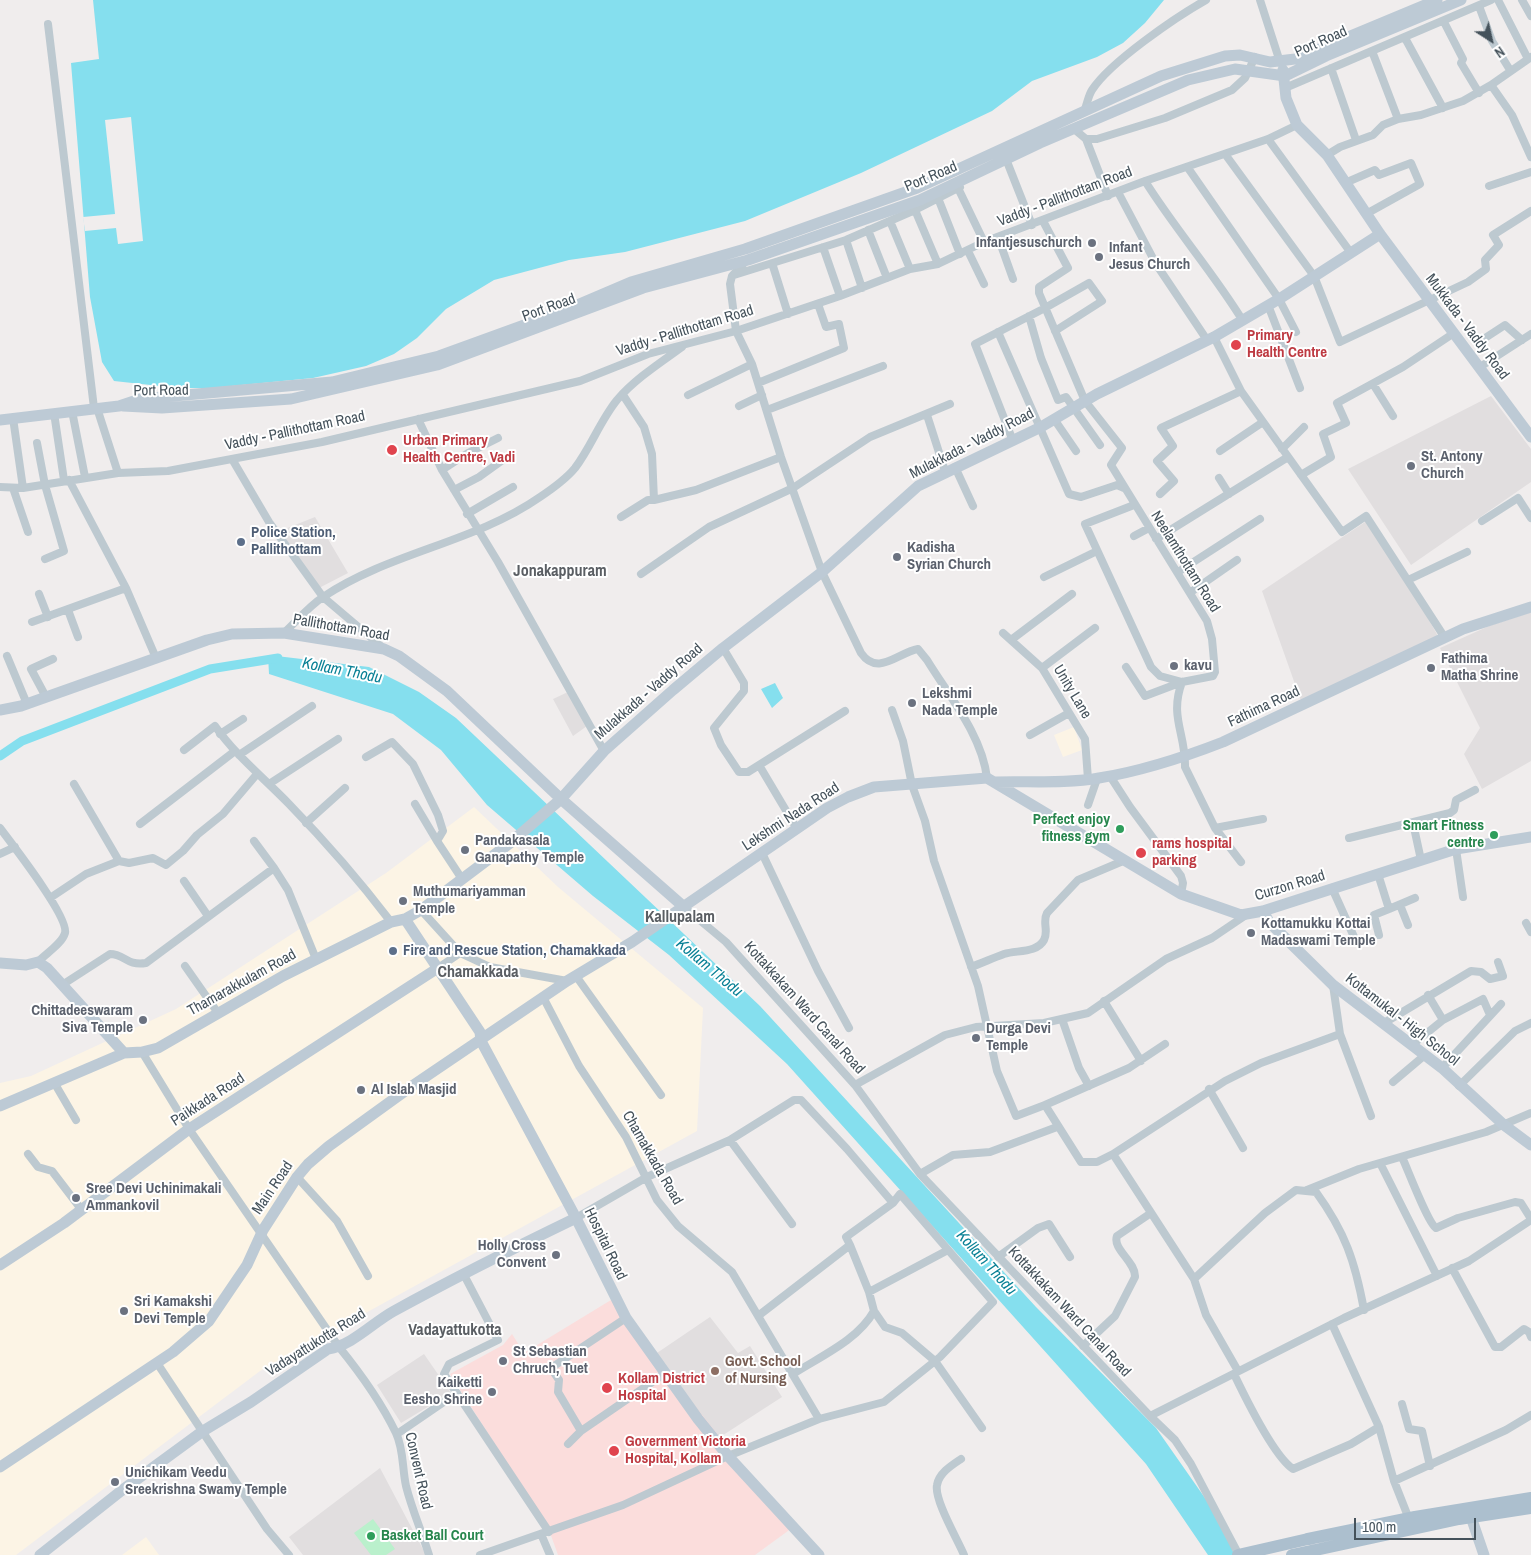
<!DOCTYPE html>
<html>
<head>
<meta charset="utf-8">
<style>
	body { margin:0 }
	#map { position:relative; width:1531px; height:1555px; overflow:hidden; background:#f0eded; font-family:"Archivo Narrow",sans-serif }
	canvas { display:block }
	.north { position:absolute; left:1466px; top:15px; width:50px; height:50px; -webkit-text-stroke:4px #fff; paint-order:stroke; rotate:145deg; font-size:14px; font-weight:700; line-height:20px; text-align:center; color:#45525b }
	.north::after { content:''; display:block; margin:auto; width:18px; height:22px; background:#45525b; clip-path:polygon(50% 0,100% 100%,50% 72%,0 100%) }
	.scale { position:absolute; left:1354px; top:1518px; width:122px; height:22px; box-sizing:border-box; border:2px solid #45525b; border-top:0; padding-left:6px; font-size:15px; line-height:18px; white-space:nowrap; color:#45525b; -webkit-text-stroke:4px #fff; paint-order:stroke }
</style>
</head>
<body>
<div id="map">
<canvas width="1531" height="1555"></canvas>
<div class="north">N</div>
<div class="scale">100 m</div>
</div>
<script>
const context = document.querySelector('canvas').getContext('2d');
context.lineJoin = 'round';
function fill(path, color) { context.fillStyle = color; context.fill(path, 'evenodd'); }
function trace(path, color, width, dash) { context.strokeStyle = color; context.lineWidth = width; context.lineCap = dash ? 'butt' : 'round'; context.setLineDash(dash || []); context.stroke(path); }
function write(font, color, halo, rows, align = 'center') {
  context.font = font + ' "Archivo Narrow",sans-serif'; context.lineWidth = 4; context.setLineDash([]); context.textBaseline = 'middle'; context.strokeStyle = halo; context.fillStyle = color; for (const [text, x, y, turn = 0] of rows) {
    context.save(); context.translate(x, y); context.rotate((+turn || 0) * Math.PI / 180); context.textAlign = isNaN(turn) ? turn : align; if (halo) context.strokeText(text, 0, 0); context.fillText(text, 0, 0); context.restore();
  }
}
fill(new Path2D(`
	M 1074,727 L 1082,750 L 1063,757 L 1054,735 Z
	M 474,807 L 558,887 L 703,1008 L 697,1131 L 260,1371 L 16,1555 L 0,1555 L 0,1083 L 31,1076 L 176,1009 L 386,873 Z
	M 146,1537 L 159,1555 L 122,1555 Z`), '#fcf4e5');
fill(new Path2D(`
	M 1491,396 L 1531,449 L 1531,482 L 1411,565 L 1348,469 Z
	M 315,517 L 348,573 L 319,588 L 280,531 Z
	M 1368,520 L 1420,604 L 1439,638 L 1301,701 L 1262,591 Z
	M 1531,612 L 1531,761 L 1482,789 L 1464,754 L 1480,728 L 1440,648 L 1489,626 Z
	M 568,692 L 587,726 L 573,736 L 553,699 Z
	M 710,1317 L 738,1353 L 750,1346 L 782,1397 L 717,1439 L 654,1355 Z
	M 424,1354 L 451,1393 L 401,1423 L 377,1385 Z
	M 380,1468 L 426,1555 L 303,1555 L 289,1537 Z`), '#e1dedf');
fill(new Path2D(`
	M 611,1300 L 792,1528 L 755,1555 L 558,1555 L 548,1527 L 450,1374 L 503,1345 L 512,1334 L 524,1353 Z`), '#fbdddc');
fill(new Path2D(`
	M 373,1519 L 395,1549 L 386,1555 L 371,1555 L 354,1533 Z`), '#baf0cc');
fill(new Path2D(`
	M 93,0 L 1164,0 L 1145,23 L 1123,43 L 1097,57 L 1032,81 L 992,111 L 861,173 L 745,221 L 625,252 L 569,260 L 494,280 L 446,309 L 417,338 L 394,354 L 366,366 L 313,378 L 211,388 L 178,388 L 114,381 L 102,362 L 90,297 L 71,63 L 99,59 Z
	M 268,655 L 369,667 L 419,692 L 456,718 L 760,1006 L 1036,1307 L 1156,1428 L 1233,1538 L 1239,1555 L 1208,1555 L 1146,1464 L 787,1064 L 669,955 L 593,896 L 487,805 L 441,750 L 393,714 L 269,674 Z
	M 775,683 L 783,698 L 772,708 L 761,689 Z`), '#85dfee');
fill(new Path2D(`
	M 131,117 L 143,241 L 118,244 L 116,228 L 85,231 L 83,217 L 115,214 L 105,120 Z`), '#f0eded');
trace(new Path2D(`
	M 0,756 L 22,741 L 210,669 L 278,658`), '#85dfee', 9);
trace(new Path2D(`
	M 1260,0 L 1280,62
	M 1498,0 L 1528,59
	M 1522,0 L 1531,16
	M 1479,6 L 1492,41 L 1510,70
	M 1444,22 L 1463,59 L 1461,63 L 1479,93
	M 48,24 L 94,408
	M 1405,38 L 1443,108
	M 1372,51 L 1398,119
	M 1331,68 L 1356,140
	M 1491,85 L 1531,57
	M 1285,88 L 1491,0
	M 1084,112 C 1087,105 1088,96 1092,90 C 1110,62 1176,17 1206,0
	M 1074,129 L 1086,139 L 1097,139 L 1165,118 L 1232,90 L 1245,78 L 1255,57
	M 1086,139 L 1108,196
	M 1268,139 L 1351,253
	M 1225,154 L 1314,276 L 1340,342 L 1468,282 L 1486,269 L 1485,260 L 1499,245 L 1493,235 L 1531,211
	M 1327,155 L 1340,147 L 1373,135 L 1383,125 L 1398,119 L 1421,115 L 1463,101 L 1491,85 L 1512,115 L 1531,157
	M 1006,159 L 1032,225
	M 1188,168 L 1279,299 L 1296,332
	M 1145,181 C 1175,229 1213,272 1243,321
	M 1345,183 L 1375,170 L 1379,175 L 1411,163 L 1420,184 L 1366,214
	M 1489,186 L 1531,172
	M 958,188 L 984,242
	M 1118,192 L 1156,264 L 1207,340
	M 938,198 L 960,254
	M 915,210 L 938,264
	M 890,221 L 910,269
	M 1043,221 L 1068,268 L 1039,287 L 1039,293 L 1085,401 L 1122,448 L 1111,465 L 1207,621 L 1212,639 L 1215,672 L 1213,676 L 1182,682 C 1169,717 1186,734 1185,767 L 1215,828
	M 868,230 L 887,278
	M 998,237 L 1013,279
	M 846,240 L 862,288
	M 823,247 L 840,296
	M 968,251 L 984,284
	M 746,261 L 732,276 L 730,284 L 736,331 L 752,364 L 781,457 L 822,572 L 861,653 C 878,677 897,653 918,649 L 927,660 C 949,696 982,735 987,778
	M 772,263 L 788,314
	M 734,275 L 846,240 L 915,210 L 960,187
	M 1268,305 L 1300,388
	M 1029,316 L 1041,358 L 1058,400 L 1066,397 L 1100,445
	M 998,332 L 1069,494 L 1081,497 L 1117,485 L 1124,488
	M 1214,337 L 1241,391 L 1342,532 L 1366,516 L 1445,638
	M 1482,340 L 1505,325 L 1522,340
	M 1480,367 L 1531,334
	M 758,383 L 844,348 L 839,324 L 826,327 L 818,304
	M 1373,384 L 1393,416
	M 688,395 L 752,364
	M 739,406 L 762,395
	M 97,408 L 118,473
	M 767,410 L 883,366
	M 72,411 L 85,477
	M 54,413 L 64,480
	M 927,415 L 945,471
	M 13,418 L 23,488
	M 418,419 L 442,470 L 498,562 L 604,751
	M 1054,419 L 1076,451
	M 1013,441 L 975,344 L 1045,308 L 1089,283 L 1102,301 L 1055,331
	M 37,443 L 45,485 L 64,551 L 45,559
	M 1282,449 L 1304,427
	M 1220,451 L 1263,422
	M 232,459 L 269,522 L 323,597 L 382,647
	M 955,467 L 973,506
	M 442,470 L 468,453 L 498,438
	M 1301,475 L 1331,457 L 1323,434 L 1346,423 L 1337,403 L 1403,367 L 1454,333
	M 1219,478 L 1229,494
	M 69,480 L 126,588 L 156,658
	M 0,487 L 23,488 L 118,473 L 168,471 L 322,442 L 580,381 L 648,354 L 736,331 L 840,296 L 910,269 L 938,264 L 984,242 L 1145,181 L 1268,139 L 1297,125
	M 13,488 L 28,532
	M 454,490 L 479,477 L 504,459
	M 1160,494 L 1174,481 L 1157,461 L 1173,446 L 1161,428 L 1241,391
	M 654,500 L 696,490 L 781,457
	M 1134,505 L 1085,524 L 1151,667 L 1160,676 L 1182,682
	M 467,514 L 513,487
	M 621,517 L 648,500 L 654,500 L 652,454 L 644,427 L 623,395
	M 1482,521 L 1518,498 L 1531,518
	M 1134,536 L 1149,528
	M 1156,539 L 1288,457
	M 1178,572 L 1260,519
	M 641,574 L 709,527 L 793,488 L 870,437 L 950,404
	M 1044,577 L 1097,551
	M 1408,580 L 1467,552
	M 1191,592 L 1237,560
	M 39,594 L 48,617
	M 68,610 L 78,637
	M 32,622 L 126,588
	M 284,633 C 297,621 308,607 323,597 C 390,552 474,543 540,497 C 552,489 566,479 575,468 C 591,447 600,421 617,400 C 635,379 660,363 682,347
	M 1003,633 L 1042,668 L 1085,739 L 1088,779
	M 1011,640 L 1072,594
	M 723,648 L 744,683 L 744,691 L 714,728 L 721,745 L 739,772 L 748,772 L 845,711
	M 7,656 L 27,704
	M 1126,667 L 1145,696 L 1182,682
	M 1042,668 L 1095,628
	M 46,697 L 31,669 L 53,659
	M 892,710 L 903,741 L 912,785 L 925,821 L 934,861 L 978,986 L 997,1071 L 1016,1116 L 1045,1105 L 1081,1162 L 1097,1162 L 1113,1154
	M 220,734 L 243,719
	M 1030,735 L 1069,713
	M 184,750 L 215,726 C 236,756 264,778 289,804 C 325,841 359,880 391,922
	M 239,755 L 312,706
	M 366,757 L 392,742 L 413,764 L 438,815 L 443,831 L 437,841 L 462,879
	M 759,765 L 797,829
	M 1110,776 L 1130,807 L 1181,876 L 1183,883 L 1181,894
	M 74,784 L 119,861
	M 269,784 L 338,739
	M 415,804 L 437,841
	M 1088,805 L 1097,779
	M 306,823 L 345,788
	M 1413,823 L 1421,860
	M 140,824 L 235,751
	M 0,828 C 12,844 69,917 65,933 C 62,944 45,954 38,962
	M 1349,838 L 1450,813 L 1454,810 L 1456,800 L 1475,790
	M 254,841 L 274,868
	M 1456,849 L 1463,897
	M 762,853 L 818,971 L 849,1028
	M 0,854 L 15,847
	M 1241,862 L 1215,828 L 1263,819
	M 1378,874 L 1389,909 L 1374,915 L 1379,935
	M 184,881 L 208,916
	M 1332,888 L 1355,939
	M 50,898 L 86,874 L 119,861 L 129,863 L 153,858 L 166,865 L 183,851 L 197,835 L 223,814 L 257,774
	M 1400,905 L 1408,925
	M 684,907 L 726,942 L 855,1085 L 920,1174 L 1150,1416 L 1344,1318 L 1469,1261 L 1531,1220
	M 1389,909 L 1415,898
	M 421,910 L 460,953 L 490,967 L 567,981
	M 1526,923 L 1531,932
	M 185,966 L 218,1013
	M 971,967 C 982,963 993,958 1004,954 C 1017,950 1037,953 1044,940 C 1049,931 1042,922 1047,913 L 1078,880 L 1123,861
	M 438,968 L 460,953
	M 576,976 L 661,1095
	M 62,985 L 110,954 C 125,954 126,966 146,963 L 274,868 L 288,890 L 316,959
	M 1333,985 L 1340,1034 L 1371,1116
	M 1428,995 L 1443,1020
	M 543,997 L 579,1066 L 626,1137 L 657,1200 L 678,1226 L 732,1272 L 819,1419
	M 1104,1001 L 1141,1061
	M 1062,1019 L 1079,1068 L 1089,1086
	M 1384,1023 L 1471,971 L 1481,972 L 1490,979 L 1503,976 L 1498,962
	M 1412,1045 L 1443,1020 L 1483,999 L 1490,1015
	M 142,1052 L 189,1129 L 339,1347 C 361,1374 381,1402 396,1433 C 404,1450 402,1468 406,1486 C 412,1510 422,1532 429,1555
	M 1442,1068 L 1501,1004
	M 1393,1082 L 1425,1055
	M 55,1084 L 76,1120
	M 855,1085 L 945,1035 L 976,1027 L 1044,1023 L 1088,1013 L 1166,959 L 1212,938 L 1246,915
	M 1459,1086 L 1515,1031 L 1531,1023
	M 1209,1089 L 1243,1148
	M 1045,1105 L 1129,1068 L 1165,1044
	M 730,1140 L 792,1224
	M 28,1154 L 38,1167 L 52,1171 L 81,1209
	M 1402,1157 C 1408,1170 1428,1223 1436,1228 L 1458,1218 L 1515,1202 L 1521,1203 L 1531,1219
	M 1380,1163 L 1437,1276
	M 920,1174 L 953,1155 L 990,1152 L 1057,1127
	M 297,1177 L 337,1221 L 368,1276
	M 1307,1190 L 1359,1169 L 1486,1132 L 1531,1113
	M 850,1245 L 869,1292 L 874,1311 L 885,1327 L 902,1333 L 935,1361 L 982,1428
	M 998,1257 L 1038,1228 L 1049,1224 L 1070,1257
	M 1452,1268 L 1495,1347 L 1501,1347 L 1524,1329 L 1529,1332 L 1531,1337
	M 463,1273 L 498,1340 L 449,1364 L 444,1374 L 549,1532
	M 1194,1279 L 1265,1213 L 1296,1190 L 1316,1192 C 1345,1232 1355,1261 1364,1310
	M 869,1292 L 948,1250
	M 758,1316 L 850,1245 L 846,1237 L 893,1203
	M 1332,1324 L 1379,1427 L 1394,1481 L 1409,1519
	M 1083,1346 L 1115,1316 L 1135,1277 C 1136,1262 1112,1249 1117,1236 L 1151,1213
	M 157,1363 L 267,1529 L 289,1555
	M 1238,1371 L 1206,1315 L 1194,1279 L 1113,1154 L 1225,1081 L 1261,1063 L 1340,1034
	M 793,1374 C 821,1356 858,1340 874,1311
	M 1234,1374 C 1245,1397 1274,1456 1293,1469 L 1351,1444 L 1379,1427
	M 1402,1404 L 1409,1429 L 1422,1431 L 1430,1466
	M 1150,1416 L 1175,1440 L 1191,1464 L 1239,1555
	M 581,1431 L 664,1374
	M 397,1434 L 457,1393
	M 568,1444 L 581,1431 L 558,1392 L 559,1380 L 551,1368 L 626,1318
	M 961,1459 C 952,1465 939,1473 937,1485 C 934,1500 958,1540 964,1555
	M 1394,1481 L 1506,1430 L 1531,1415
	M 541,1534 L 550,1555
	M 480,1555 L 623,1505 L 728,1456 L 819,1419 L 884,1402 L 940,1357 L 993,1302 L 900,1194 L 893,1203 L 847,1149 L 801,1100 L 794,1100 L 730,1140 L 647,1177 L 576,1218`), '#bdc9d0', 8);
trace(new Path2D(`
	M 1283,70 L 1286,98 L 1297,125 L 1327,155 L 1380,234 L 1531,437
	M 123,406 L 162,408 L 291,399 L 437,365 L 643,288 L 748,260 L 920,200 L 1040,143 L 1188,80 L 1235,69 L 1285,76 L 1326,56 L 1461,0
	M 0,420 L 119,406 L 140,399 L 332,382 L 439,356 L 563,311 L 631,282 L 745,249 L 917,188 L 1161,76 L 1225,56 L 1240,55 L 1270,62 L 1295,59 L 1437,0
	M 0,710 L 21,706 L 207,640 L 232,634 L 284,633 L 384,649 L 399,656 L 447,691 L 561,799 L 684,907
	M 996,782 C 1028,781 1067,784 1099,778 C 1142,771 1182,758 1223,742 L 1463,629 L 1531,607
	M 1263,911 L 1269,922 L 1333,985 L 1442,1068 L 1504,1125 L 1531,1145
	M 405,919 L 480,1032 L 481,1041 L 576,1218 L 626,1318 L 698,1419 L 728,1456 L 819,1555
	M 0,963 L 26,965 L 38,962 L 47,968 L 124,1053 L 142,1052 L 158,1048 L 283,976 L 391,922 L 405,919 L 421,910 L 510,843 L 561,799 L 604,751 L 673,690 L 723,648 L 822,572 L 918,486 L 1041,427 L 1097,394 L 1214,337 L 1279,299 L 1380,234
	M 0,1106 L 124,1053
	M 0,1265 L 64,1223 L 189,1129 L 438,968
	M 0,1467 L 173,1352 L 209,1321 L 247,1265 L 263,1230 L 297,1177 L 308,1164 L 329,1146 L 412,1086 L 567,981 L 632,942 L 827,808 L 848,797 L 874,787 L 987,778 L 1181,894 L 1241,915 L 1263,911 L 1456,849 L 1531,837
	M 1471,1509 L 1471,1517 L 1484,1555
	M 40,1555 L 121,1491 L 203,1431 L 251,1402 L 328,1349 C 353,1345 372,1323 394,1311 C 454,1278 514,1248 576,1218`), '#bdcad5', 11);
trace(new Path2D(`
	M 1308,1539 L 1415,1517 L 1531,1498
	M 1292,1555 L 1459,1519 L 1531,1508`), '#acbfce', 12);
trace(new Path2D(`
	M 1238,1555 L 1308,1539`), '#acbfce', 12);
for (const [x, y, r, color] of [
	[1092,243,5,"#6b7280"],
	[1099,257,5,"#6b7280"],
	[1236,345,6,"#e0444e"],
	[392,450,6,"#e0444e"],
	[1411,466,5,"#6b7280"],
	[241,542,5,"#5c6f8a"],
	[897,557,5,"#6b7280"],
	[1174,666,5,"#6b7280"],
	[1431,668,5,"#6b7280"],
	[912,703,5,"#6b7280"],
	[1120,829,5,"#2e9e5b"],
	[1494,835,5,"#2e9e5b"],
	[465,850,5,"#6b7280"],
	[1141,853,6,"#e0444e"],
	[403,901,5,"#6b7280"],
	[1251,933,5,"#6b7280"],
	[393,951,5,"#5c6f8a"],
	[143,1020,5,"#6b7280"],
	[976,1038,5,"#6b7280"],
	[361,1090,5,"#6b7280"],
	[76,1198,5,"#6b7280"],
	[556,1255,5,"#6b7280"],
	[124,1311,5,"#6b7280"],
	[503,1361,5,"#6b7280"],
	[715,1371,5,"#8d6e63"],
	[607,1388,6,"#e0444e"],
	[492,1392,5,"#6b7280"],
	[614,1451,6,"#e0444e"],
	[115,1482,5,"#6b7280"],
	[371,1536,5,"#2e9e5b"]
]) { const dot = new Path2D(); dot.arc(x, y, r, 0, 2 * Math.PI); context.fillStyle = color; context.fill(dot); trace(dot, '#fff', 2); }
write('15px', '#45525b', '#fff', [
	["Port Road",1321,42,-24],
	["Port Road",931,177,-23],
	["Vaddy - Pallithottam Road",1065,197,-21],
	["Port Road",549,308,-20],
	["Mukkada - Vaddy Road",1467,327,53],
	["Vaddy - Pallithottam Road",685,331,-17],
	["Port Road",161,391,-1],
	["Vaddy - Pallithottam Road",295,431,-12],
	["Mulakkada - Vaddy Road",972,444,-27],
	["Neelamthottam Road",1185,562,58],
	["Pallithottam Road",341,628,10],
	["Mulakkada - Vaddy Road",649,692,-41],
	["Unity Lane",1072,692,59],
	["Fathima Road",1264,707,-25],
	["Lekshmi Nada Road",791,817,-33],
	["Curzon Road",1290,886,-17],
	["Thamarakkulam Road",242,983,-29],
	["Kottakkakam Ward Canal Road",804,1008,48],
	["Kottamukal - High School",1402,1020,38],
	["Paikkada Road",208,1100,-33],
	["Chamakkada Road",652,1158,60],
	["Main Road",273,1188,-56],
	["Hospital Road",605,1244,64],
	["Kottakkakam Ward Canal Road",1069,1312,47],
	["Vadayattukotta Road",316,1343,-32],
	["Convent Road",418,1471,77]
]);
write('bold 15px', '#5b616d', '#fff', [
	["Infantjesuschurch",1082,243,"right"],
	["Infant",1109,248],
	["Jesus Church",1109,265],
	["St. Antony",1421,457],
	["Church",1421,474],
	["Kadisha",907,548],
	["Syrian Church",907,565],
	["Fathima",1441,659],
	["Matha Shrine",1441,676],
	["kavu",1184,666],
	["Lekshmi",922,694],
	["Nada Temple",922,711],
	["Pandakasala",475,841],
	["Ganapathy Temple",475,858],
	["Muthumariyamman",413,892],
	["Temple",413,909],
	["Kottamukku Kottai",1261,924],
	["Madaswami Temple",1261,941],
	["Chittadeeswaram",133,1011,"right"],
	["Siva Temple",133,1028,"right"],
	["Durga Devi",986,1029],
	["Temple",986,1046],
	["Al Islab Masjid",371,1090],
	["Sree Devi Uchinimakali",86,1189],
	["Ammankovil",86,1206],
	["Holly Cross",546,1246,"right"],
	["Convent",546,1263,"right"],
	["Sri Kamakshi",134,1302],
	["Devi Temple",134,1319],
	["St Sebastian",513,1352],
	["Chruch, Tuet",513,1369],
	["Kaiketti",482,1383,"right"],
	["Eesho Shrine",482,1400,"right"],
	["Unichikam Veedu",125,1473],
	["Sreekrishna Swamy Temple",125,1490]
], 'left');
write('bold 15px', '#be3a42', '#fff', [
	["Primary",1247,336],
	["Health Centre",1247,353],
	["Urban Primary",403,441],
	["Health Centre, Vadi",403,458],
	["rams hospital",1152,844],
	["parking",1152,861],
	["Kollam District",618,1379],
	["Hospital",618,1396],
	["Government Victoria",625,1442],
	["Hospital, Kollam",625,1459]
], 'left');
write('bold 15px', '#4e5e75', '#fff', [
	["Police Station,",251,533],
	["Pallithottam",251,550],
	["Fire and Rescue Station, Chamakkada",403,951]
], 'left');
write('bold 15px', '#27864d', '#fff', [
	["Perfect enjoy",1110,820],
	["fitness gym",1110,837],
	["Smart Fitness",1484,826],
	["centre",1484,843],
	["Basket Ball Court",381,1536,"left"]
], 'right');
write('bold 15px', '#785e54', '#fff', [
	["Govt. School",725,1362],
	["of Nursing",725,1379]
], 'left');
write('bold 16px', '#5a5e63', '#fff', [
	["Jonakappuram",560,572],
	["Kallupalam",680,918],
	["Chamakkada",478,973],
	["Vadayattukotta",455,1331]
]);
write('italic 16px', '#098095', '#fff', [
	["Kollam Thodu",342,671,11],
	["Kollam Thodu",709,968,40],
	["Kollam Thodu",986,1263,48]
]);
</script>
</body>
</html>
